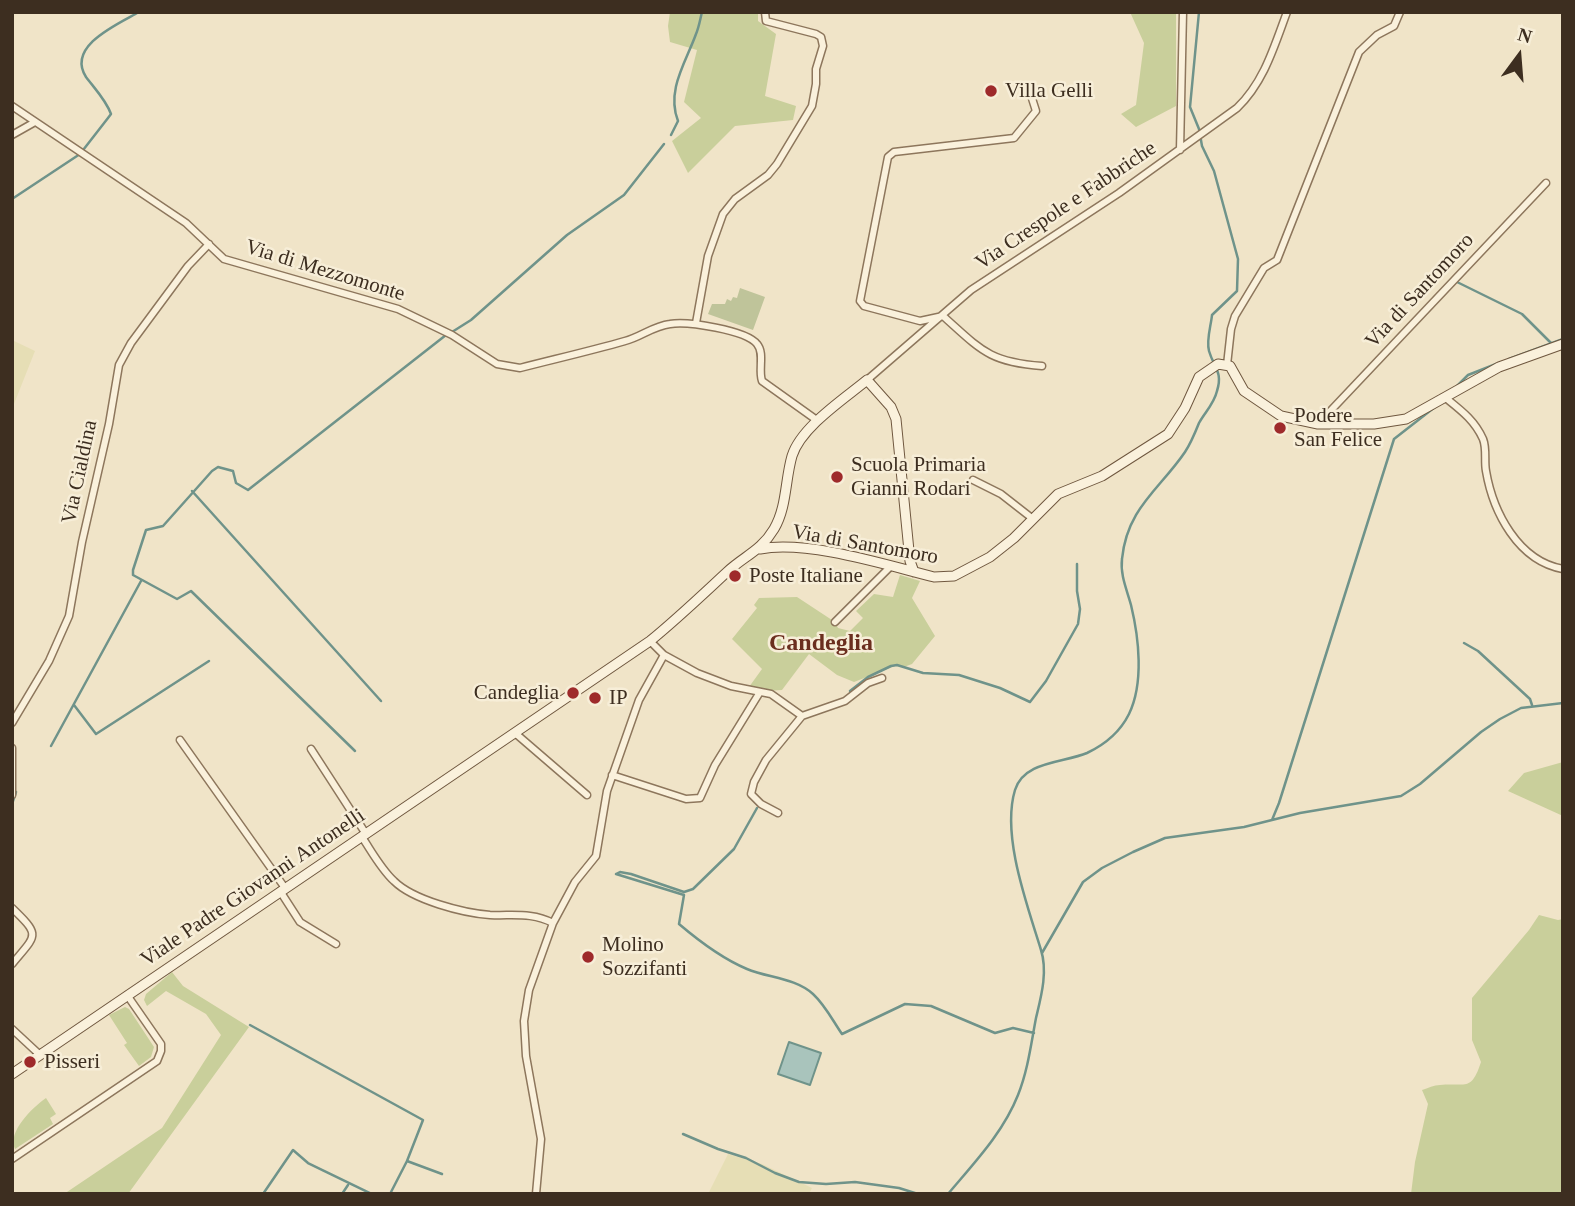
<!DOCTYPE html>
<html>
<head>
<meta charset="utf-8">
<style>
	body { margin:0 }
	#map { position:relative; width:1575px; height:1206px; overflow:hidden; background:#f0e4c8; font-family:"Times New Roman",serif }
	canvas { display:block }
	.frame { position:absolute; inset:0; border:14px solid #3d2e20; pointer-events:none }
	.north { position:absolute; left:1484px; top:21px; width:70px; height:70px; -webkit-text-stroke:5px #f7eed8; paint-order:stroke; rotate:16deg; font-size:19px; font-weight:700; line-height:28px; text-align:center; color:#3d2e20 }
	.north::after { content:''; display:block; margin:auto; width:24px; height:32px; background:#3d2e20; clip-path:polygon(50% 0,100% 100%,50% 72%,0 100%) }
</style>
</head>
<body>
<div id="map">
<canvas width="1575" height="1206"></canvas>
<div class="frame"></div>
<div class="north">N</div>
</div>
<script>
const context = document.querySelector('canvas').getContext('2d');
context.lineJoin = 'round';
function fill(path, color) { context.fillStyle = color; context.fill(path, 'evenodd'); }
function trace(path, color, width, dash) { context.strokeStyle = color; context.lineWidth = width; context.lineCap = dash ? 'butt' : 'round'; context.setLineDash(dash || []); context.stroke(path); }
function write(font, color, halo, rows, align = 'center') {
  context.font = font + ' "Times New Roman",serif'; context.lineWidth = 5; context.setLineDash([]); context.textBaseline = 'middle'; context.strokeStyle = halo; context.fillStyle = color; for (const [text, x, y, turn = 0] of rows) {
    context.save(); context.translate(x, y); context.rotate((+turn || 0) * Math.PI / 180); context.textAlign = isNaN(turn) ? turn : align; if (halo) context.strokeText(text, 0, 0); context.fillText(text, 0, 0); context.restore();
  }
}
fill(new Path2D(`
	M 12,340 L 35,351 L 12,409 Z
	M 728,1154 L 762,1164 L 812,1188 L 809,1194 L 708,1194 Z`), '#e6deb5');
fill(new Path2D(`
	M 670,12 L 758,12 L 758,21 L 776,34 L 765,96 L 796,106 L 793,120 L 735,126 L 688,173 L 672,141 L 701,118 L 684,102 L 697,50 L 670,42 L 668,26 Z
	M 1130,12 L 1176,12 L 1176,106 L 1136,127 L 1121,114 L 1136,105 L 1144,43 Z
	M 900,575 L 920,581 L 912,598 L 935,636 L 912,664 L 904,667 L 895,666 L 854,682 L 837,675 L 809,654 L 782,690 L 765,691 L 749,687 L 762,669 L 732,639 L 757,608 L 754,605 L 759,598 L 797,597 L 835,622 L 838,628 L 850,631 L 863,618 L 856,611 L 874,594 L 893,597 Z
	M 1563,762 L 1563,816 L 1508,791 L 1524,773 Z
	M 1539,915 L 1558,920 L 1563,919 L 1563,1194 L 1411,1194 L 1415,1162 L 1428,1104 L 1422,1090 C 1428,1088 1434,1085 1440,1085 C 1465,1082 1471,1093 1481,1062 L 1472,1040 L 1472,998 L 1529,930 Z
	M 172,972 L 183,986 L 249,1027 L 128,1194 L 64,1194 L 162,1128 L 221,1035 L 206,1014 L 166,991 L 147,1006 L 144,1000 L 146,994 Z
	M 125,1007 L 129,1009 L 154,1047 L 151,1057 L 139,1066 L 124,1045 L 127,1043 L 109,1015 Z
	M 46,1098 L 56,1114 L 50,1118 L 53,1124 L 15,1149 C 7,1132 32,1108 46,1098 Z`), '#c9cf9b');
fill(new Path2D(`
	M 740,288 L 765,297 L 753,330 L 708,314 L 712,304 L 725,304 L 727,299 L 731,301 L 733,297 L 737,298 Z`), '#bfc49a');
const water = new Path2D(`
	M 789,1042 L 821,1053 L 810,1085 L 778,1074 Z`);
fill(water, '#a9c4bc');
trace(water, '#6f938a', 2);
trace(new Path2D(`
	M 671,135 L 678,121 C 666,90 686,62 696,34 C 699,27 700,20 702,12
	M 12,199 L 80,154 L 108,118 L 111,114 C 106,100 95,89 86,77 C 66,46 118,24 139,12
	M 1457,282 L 1522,314 L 1551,343
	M 452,332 L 471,320 L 567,235 L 624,195 L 664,144
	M 1509,359 L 1563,339
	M 1457,386 L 1468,375 L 1496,364
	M 192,491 L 381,701
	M 1464,643 L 1478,651 L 1530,699 L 1532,705
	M 850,691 L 868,677 L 891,666 L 897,665 L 923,673 L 959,675 L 1000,688 L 1030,702 L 1046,681 L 1078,624 L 1080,609 L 1077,591 L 1077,564
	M 74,705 L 96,734 L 209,661
	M 51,746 L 141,581
	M 355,751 L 191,591 L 177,599 L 133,575 L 133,570 L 146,530 L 163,526 L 212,471 L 218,467 L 233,471 L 236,483 L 248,490 L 446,335
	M 12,804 L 16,792
	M 1272,820 L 1279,803 L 1394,439 L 1435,407
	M 616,874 L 684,895 L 679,924 C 699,941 723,959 747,969 C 769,978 795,978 813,994 C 825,1005 833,1021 842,1034 L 905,1004 L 931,1006 L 995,1033 L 1013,1028 L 1034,1033
	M 616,874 L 620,872 L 631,874 L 684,892 L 693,889 L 734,849 L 757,808
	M 1042,953 L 1083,882 L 1102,868 L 1133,852 L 1165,838 L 1244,827 L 1300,813 L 1401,796 L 1420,784 L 1481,732 L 1500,719 L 1521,708 L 1563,703
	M 250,1025 L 423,1120 L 407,1161 L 390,1194
	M 683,1134 L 718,1149 L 746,1158 L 775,1173 L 799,1182 L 826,1184 L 855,1182 L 899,1188 L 918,1194
	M 407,1161 L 442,1174
	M 263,1194 L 293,1150 L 308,1163 L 372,1194
	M 342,1194 L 348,1185
	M 948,1194 C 974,1163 1003,1133 1018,1095 C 1028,1070 1031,1044 1036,1018 C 1041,997 1048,972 1041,950 C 1028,907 1001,836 1015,790 C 1024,761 1063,763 1087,753 C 1104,745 1120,732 1129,714 C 1144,683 1139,638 1131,605 C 1127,590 1120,575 1122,559 C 1127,508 1160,489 1185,452 C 1191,443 1195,433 1199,423 C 1205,412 1214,404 1217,391 C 1223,372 1214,368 1209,351 C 1206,340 1211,326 1212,315 L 1237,291 L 1238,259 L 1214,171 L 1202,146 L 1199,129 L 1190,107 L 1199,12`), '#6f938a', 2.5);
const minor = new Path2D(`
	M 1029,89 L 1036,111 L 1014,138 L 894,152 L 888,157 L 860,301 L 864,306 L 920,321 L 943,316 C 981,350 989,362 1042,366
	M 12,106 L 186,223 L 224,259 L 398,309 L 452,335 L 497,364 L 520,368 C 555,359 590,351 625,341 C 641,337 653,326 670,324 C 687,321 746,330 757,344 C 765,353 758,370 762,381 L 818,421
	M 12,135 L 35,122
	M 1180,150 L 1183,12
	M 696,323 L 708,256 L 723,214 L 735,199 L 768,175 L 777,164 L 812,106 L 816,84 L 816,69 L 823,46 L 821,37 L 816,34 L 766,21 L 765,12
	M 1227,365 L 1231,329 L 1235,316 L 1264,268 L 1277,260 L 1359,52 L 1377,35 L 1394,26 L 1400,12
	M 867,380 L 971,290 L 1119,193 L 1237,108 C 1264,82 1274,47 1287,12
	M 1447,399 C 1462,411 1475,421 1483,439 C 1487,449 1484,461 1486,471 C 1493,512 1518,561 1563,569
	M 1318,424 L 1546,183
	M 973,480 L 1001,494 L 1033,519
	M 835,622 L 891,566
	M 650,641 L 664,655 L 697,673 L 731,686 L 771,694 L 802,716
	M 12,723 L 49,661 L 69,616 L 82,542 L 109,424 L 119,365 L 131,343 L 188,266 L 209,244
	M 515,733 L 587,795
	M 180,740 L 285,888
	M 12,748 L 12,795
	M 311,749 L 366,834
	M 612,775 L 686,799 L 700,798 L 715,765 L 760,692
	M 778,813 L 761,804 L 751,794 L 754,782 L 766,760 L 802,716 L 845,701 L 868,683 L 882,678
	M 362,837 C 372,852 381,869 394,881 C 413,900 463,913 490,915 C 513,916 532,912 553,923
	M 280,891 L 300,922 L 336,944
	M 12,908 C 41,936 37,934 12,964
	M 12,1029 L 40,1055
	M 12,1159 L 157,1061 L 161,1051 L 161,1044 L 127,995
	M 536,1194 L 541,1139 L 526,1056 L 524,1021 L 529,990 L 553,923 L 575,882 L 596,856 L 607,791 L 639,700 L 664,655`);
const secondary = new Path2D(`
	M 760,549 C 808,540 886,565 934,577 L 954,576 L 990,557 L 1014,538 L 1058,494 L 1102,476 L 1168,434 L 1185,408 L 1199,377 L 1218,364 L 1230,366 L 1244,391 L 1281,416 L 1318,424 L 1374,424 L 1406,419 L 1499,367 L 1563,344
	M 12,1074 L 650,641 C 677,619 701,596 727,572 C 744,556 761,551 774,529 C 787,507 785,480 792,456 C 801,427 844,399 867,380 L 891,407 L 896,419 L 910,561 L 914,572`);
trace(minor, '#8d765c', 9);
trace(secondary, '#6f573f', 11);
trace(minor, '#faf1dc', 6);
trace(secondary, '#faf1dc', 9);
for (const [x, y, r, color] of [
	[991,91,7,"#9e2a2b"],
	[1280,428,7,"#9e2a2b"],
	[837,477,7,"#9e2a2b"],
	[735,576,7,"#9e2a2b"],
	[573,693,7,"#9e2a2b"],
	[595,698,7,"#9e2a2b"],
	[588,957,7,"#9e2a2b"],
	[30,1062,7,"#9e2a2b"]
]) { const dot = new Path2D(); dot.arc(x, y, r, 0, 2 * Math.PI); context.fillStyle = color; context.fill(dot); trace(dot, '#f7eed8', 2.5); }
write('21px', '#3d2e20', '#f7eed8', [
	["Villa Gelli",1005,91],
	["Podere",1294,416],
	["San Felice",1294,440],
	["Scuola Primaria",851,465],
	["Gianni Rodari",851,489],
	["Poste Italiane",749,576],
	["Candeglia",559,693,"right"],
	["IP",609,698],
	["Molino",602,945],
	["Sozzifanti",602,969],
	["Pisseri",44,1062]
], 'left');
write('21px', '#3d2e20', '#f7eed8', [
	["Via Crespole e Fabbriche",1066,206,-34],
	["Via di Mezzomonte",325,271,17],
	["Via di Santomoro",1420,291,-47],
	["Via Cialdina",80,472,-78],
	["Via di Santomoro",865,545,10],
	["Viale Padre Giovanni Antonelli",253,888,-34]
]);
write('bold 24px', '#6b2e1e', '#f7eed8', [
	["Candeglia",821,644]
]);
</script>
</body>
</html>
